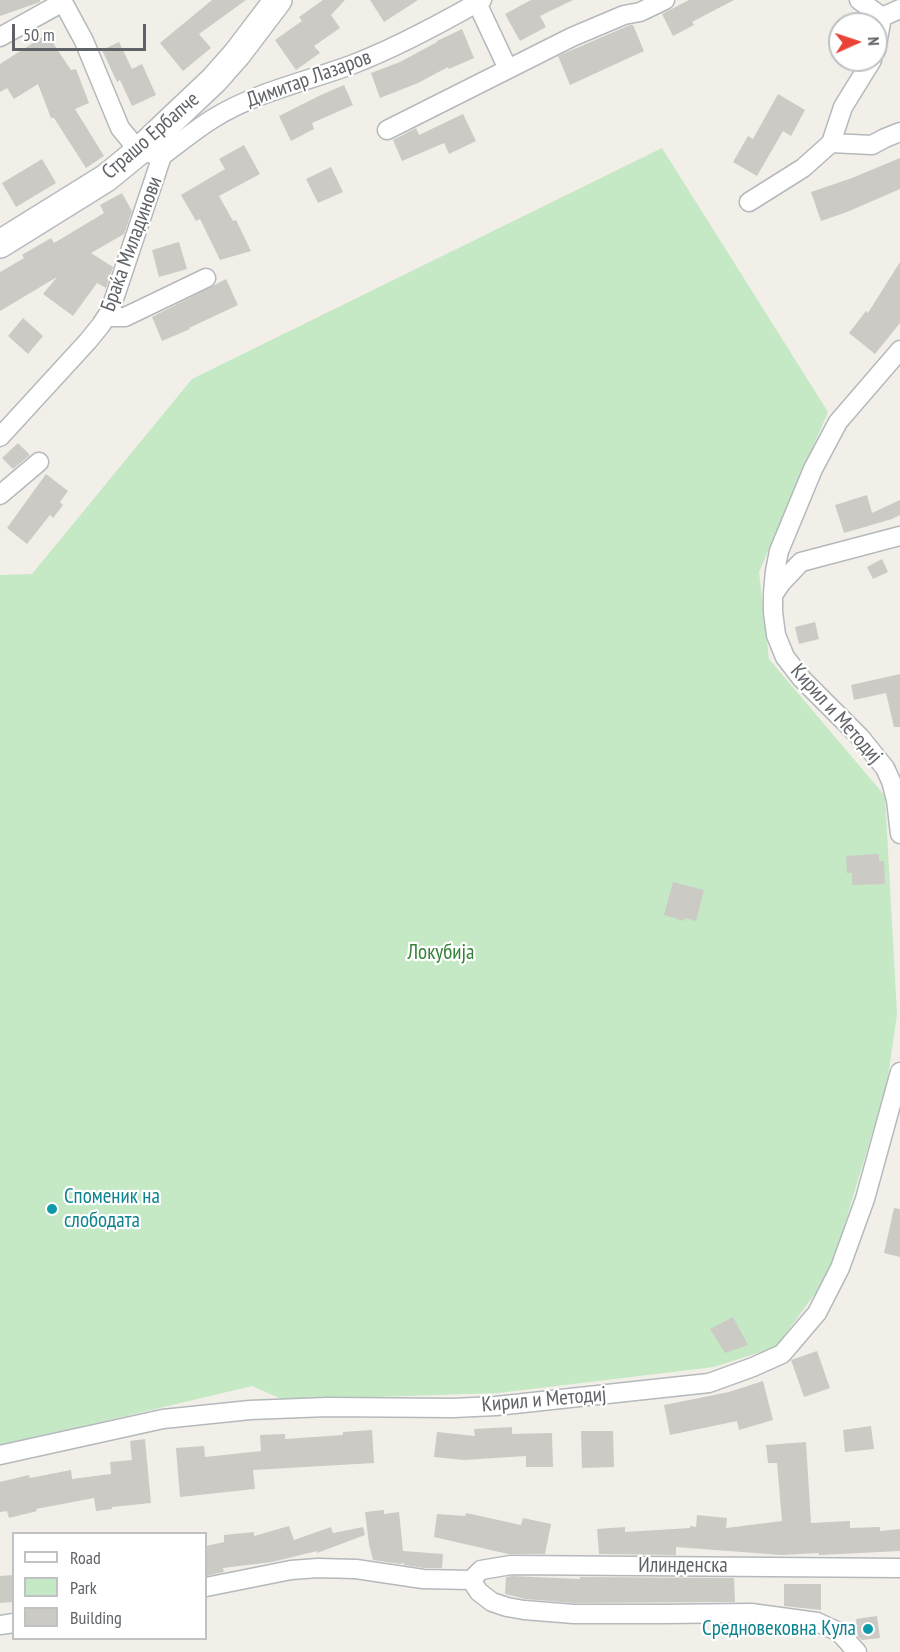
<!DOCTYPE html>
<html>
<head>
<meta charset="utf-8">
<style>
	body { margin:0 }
	#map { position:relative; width:900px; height:1652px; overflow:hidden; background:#f1efe8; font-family:"PT Sans Narrow",sans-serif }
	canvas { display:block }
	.legend { position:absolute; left:12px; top:1532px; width:195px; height:108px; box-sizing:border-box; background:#fff; border:2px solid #bfc1c3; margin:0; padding:8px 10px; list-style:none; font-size:18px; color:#5f6368 }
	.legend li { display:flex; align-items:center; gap:12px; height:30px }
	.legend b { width:30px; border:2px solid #bfc1c3 }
	.north { position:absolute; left:828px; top:12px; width:60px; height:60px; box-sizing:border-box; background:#fff; border:2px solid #bfc1c3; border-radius:50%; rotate:87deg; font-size:16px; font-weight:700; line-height:24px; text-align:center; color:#5f6368 }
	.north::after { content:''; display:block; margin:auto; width:21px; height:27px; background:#ea4335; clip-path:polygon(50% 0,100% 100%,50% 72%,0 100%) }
	.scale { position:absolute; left:12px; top:24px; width:134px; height:27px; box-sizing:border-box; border:3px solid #5f6368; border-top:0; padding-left:8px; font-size:18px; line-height:21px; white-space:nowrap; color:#5f6368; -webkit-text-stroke:4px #fff; paint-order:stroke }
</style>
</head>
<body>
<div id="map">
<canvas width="900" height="1652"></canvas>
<ul class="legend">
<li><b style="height:8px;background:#fff"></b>Road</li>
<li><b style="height:16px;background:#c5e8c5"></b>Park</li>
<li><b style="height:16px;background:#cccac5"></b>Building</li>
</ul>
<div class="north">N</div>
<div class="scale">50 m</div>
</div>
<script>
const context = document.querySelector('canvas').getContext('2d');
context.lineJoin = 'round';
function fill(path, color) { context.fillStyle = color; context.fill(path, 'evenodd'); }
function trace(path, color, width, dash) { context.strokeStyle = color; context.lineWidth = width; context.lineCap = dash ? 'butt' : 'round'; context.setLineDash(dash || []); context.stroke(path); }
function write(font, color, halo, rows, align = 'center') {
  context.font = font + ' "PT Sans Narrow",sans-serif'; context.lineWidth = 4.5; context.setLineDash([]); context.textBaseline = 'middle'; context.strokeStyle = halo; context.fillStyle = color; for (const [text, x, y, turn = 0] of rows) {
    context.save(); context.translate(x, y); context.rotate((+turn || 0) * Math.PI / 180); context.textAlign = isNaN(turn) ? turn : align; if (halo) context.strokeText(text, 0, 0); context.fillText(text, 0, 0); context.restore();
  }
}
fill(new Path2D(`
	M 662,148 L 828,412 L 759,572 L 769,659 L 885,796 L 897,1014 L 887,1084 L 830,1273 L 776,1347 L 714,1367 L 498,1393 L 284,1400 L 252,1386 L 0,1446 L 0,575 L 32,574 L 192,379 Z`), '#c5e8c5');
fill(new Path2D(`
	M 0,0 L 40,0 L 40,2 L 0,16 Z
	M 212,0 L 246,0 L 199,34 L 211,48 L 183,71 L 160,43 Z
	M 323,0 L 345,0 L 331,15 L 340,28 L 314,46 L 320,53 L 296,70 L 275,40 L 302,21 L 299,17 Z
	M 370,0 L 418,0 L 384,22 Z
	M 531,0 L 573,0 L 540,16 L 546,27 L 520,41 L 505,14 Z
	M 689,0 L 734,0 L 692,22 L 694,25 L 673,36 L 662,14 Z
	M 630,25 L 633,25 L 644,51 L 570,85 L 558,56 Z
	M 462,29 L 474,58 L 449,69 L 448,67 L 418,83 L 380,98 L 371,73 L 400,62 L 437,42 L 437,41 Z
	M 47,34 L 71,70 L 76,69 L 89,103 L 75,109 L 104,156 L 86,168 L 54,118 L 51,118 L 38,84 L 14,99 L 7,88 L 0,92 L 0,64 Z
	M 119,42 L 132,69 L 142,64 L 156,95 L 132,106 L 120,80 L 117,82 L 102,50 Z
	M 344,85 L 353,105 L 312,123 L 314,129 L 291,141 L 279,116 L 323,94 Z
	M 778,94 L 805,110 L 791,136 L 783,131 L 757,176 L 733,162 L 748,136 L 753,139 Z
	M 463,114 L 476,141 L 449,154 L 444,143 L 402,161 L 393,140 L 416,128 L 419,135 Z
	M 244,145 L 260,174 L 219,196 L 233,221 L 236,220 L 251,251 L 220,260 L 200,219 L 196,221 L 181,195 L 225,169 L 219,159 Z
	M 900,158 L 900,189 L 847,212 L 821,221 L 811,192 L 852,178 Z
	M 42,159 L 56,183 L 16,207 L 2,183 Z
	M 331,167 L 343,192 L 318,203 L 306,179 Z
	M 122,193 L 132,211 L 124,234 L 91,253 L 113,267 L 106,288 L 97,283 L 73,316 L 43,294 L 57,277 L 0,311 L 0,272 L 24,258 L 22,255 L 51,238 L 54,243 L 104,213 L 100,205 Z
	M 179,242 L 187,269 L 159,277 L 152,250 Z
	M 900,262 L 900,323 L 875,354 L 849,333 L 866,311 L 868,313 Z
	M 226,279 L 238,305 L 189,328 L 190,329 L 162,341 L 152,317 Z
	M 23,318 L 43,336 L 28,354 L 8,336 Z
	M 18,443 L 30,455 L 13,469 L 2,458 Z
	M 46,474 L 68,491 L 60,502 L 63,505 L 53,518 L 50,515 L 27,544 L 7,528 Z
	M 867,495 L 872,513 L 900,500 L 900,515 L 892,519 L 844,533 L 835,505 Z
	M 882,559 L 888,572 L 873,579 L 867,567 Z
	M 815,622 L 819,639 L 799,644 L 795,627 Z
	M 900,674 L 900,727 L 894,727 L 886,693 L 854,700 L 851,685 Z
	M 879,854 L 879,861 L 884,861 L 885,884 L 852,885 L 852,873 L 847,873 L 846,856 Z
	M 673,882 L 704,890 L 696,921 L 685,918 L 684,921 L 664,915 Z
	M 894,1208 L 900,1209 L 900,1257 L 884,1253 Z
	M 733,1317 L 748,1345 L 725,1353 L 710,1329 Z
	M 817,1351 L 830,1388 L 804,1397 L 791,1360 Z
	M 763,1381 L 773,1420 L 739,1430 L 737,1421 L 670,1435 L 664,1405 L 729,1392 Z
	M 871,1426 L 874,1449 L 845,1452 L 843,1430 Z
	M 512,1427 L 512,1434 L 552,1433 L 553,1467 L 526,1467 L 526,1456 L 464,1460 L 434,1457 L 437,1432 L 475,1436 L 474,1429 Z
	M 372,1430 L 374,1463 L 253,1470 L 255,1489 L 180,1497 L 176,1448 L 204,1446 L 205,1457 L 261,1451 L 260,1435 L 285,1434 L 285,1439 L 343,1435 L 343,1432 Z
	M 581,1431 L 613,1431 L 614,1467 L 582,1468 Z
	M 145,1439 L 151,1503 L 112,1507 L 112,1509 L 96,1511 L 94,1498 L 36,1509 L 37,1511 L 9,1518 L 7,1511 L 0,1512 L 0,1482 L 29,1475 L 30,1478 L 71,1470 L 72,1479 L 111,1474 L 110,1462 L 132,1460 L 130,1441 Z
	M 806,1442 L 811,1523 L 850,1521 L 850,1528 L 880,1527 L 880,1531 L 900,1529 L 900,1551 L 819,1555 L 819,1553 L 781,1555 L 676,1547 L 676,1555 L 599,1554 L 597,1529 L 625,1527 L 625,1532 L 690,1528 L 690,1526 L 696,1527 L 697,1515 L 727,1518 L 726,1528 L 782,1521 L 777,1463 L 768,1463 L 766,1445 Z
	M 384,1510 L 384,1514 L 399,1512 L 403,1551 L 443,1554 L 442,1568 L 424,1568 L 404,1565 L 404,1563 L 400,1564 L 373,1560 L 369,1544 L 365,1512 Z
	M 466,1513 L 521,1525 L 523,1518 L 551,1524 L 545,1554 L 508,1554 L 434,1537 L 437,1514 L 465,1516 Z
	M 289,1526 L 294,1540 L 331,1527 L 333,1533 L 363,1527 L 365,1535 L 317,1553 L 317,1551 L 272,1562 L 223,1568 L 224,1572 L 206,1576 L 206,1546 L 224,1542 L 224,1535 L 254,1532 L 254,1536 Z
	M 14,1575 L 14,1602 L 0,1603 L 0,1576 Z
	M 512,1576 L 580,1579 L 580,1577 L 734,1578 L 735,1602 L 574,1603 L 525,1599 L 505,1594 L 506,1577 Z
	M 784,1584 L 821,1584 L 821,1610 L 784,1606 Z
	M 877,1616 L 880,1638 L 862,1640 L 858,1637 L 856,1619 Z`), '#cccac5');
const street = new Path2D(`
	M 859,0 L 882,17
	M 477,3 L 508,69
	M 882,17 L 900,9
	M 0,37 L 63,2 L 84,41 L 120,128 L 139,151 L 162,156 C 179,143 196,129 214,118 C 256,92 305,82 351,65 C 396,48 440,24 482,0
	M 876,50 L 882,17
	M 387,130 L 572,37 L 624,15 L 640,12 L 665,0
	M 831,143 L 872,145 L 885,138 L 900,132
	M 749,202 L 803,168 L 831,143 L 843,107 L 872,60
	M 107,317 L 125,317 L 206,278
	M 0,437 L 88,341 L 101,325 L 110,311 L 162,156
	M 0,495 L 39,462
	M 900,536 L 801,562 L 782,582 L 773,595 L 773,612 L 776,635 L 785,657 L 802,679 L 860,737 L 885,768 L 891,781 L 896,800 L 900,834
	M 773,593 L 775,571 L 779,551 L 813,469 L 838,422 L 900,350
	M 0,1455 L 163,1419 L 250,1410 L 327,1407 L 453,1408 L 496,1406 L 709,1383 L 753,1367 L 782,1354 L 817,1313 L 840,1268 L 865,1199 L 900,1072
	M 471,1580 L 479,1592 L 492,1602 L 507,1607 L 524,1610 L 574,1614 L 663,1614 L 751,1613 L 817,1622 L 839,1632 L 857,1652
	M 206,1587 L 291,1570 L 318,1568 L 356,1569 L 423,1579 L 471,1580 L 481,1570 L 511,1565 L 900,1568
	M 0,1625 L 14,1623`);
const secondary = new Path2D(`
	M 0,244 L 106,178 L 139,151 L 214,80 L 237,54 L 278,0`);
trace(street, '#b5b8bc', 21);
trace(secondary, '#b6babf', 30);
trace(street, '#fff', 18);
trace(secondary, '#fff', 27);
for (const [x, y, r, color] of [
	[52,1209,6,"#0f9aa8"],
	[868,1629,6,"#0f9aa8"]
]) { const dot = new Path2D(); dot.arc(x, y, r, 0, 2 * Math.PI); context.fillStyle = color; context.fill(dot); trace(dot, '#fff', 2); }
write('21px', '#5f6368', '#fff', [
	["Димитар Лазаров",309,79,-20],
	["Страшо Ербапче",151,136,-41],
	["Браќа Миладинови",132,244,-70],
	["Кирил и Методиј",836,714,48],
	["Кирил и Методиј",544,1400,-5],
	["Илинденска",683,1566]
]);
write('21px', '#348238', '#fff', [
	["Локубија",441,953]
]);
write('21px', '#0d838f', '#fff', [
	["Споменик на",64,1197],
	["слободата",64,1221],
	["Средновековна Кула",856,1629,"right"]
], 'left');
</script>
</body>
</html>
